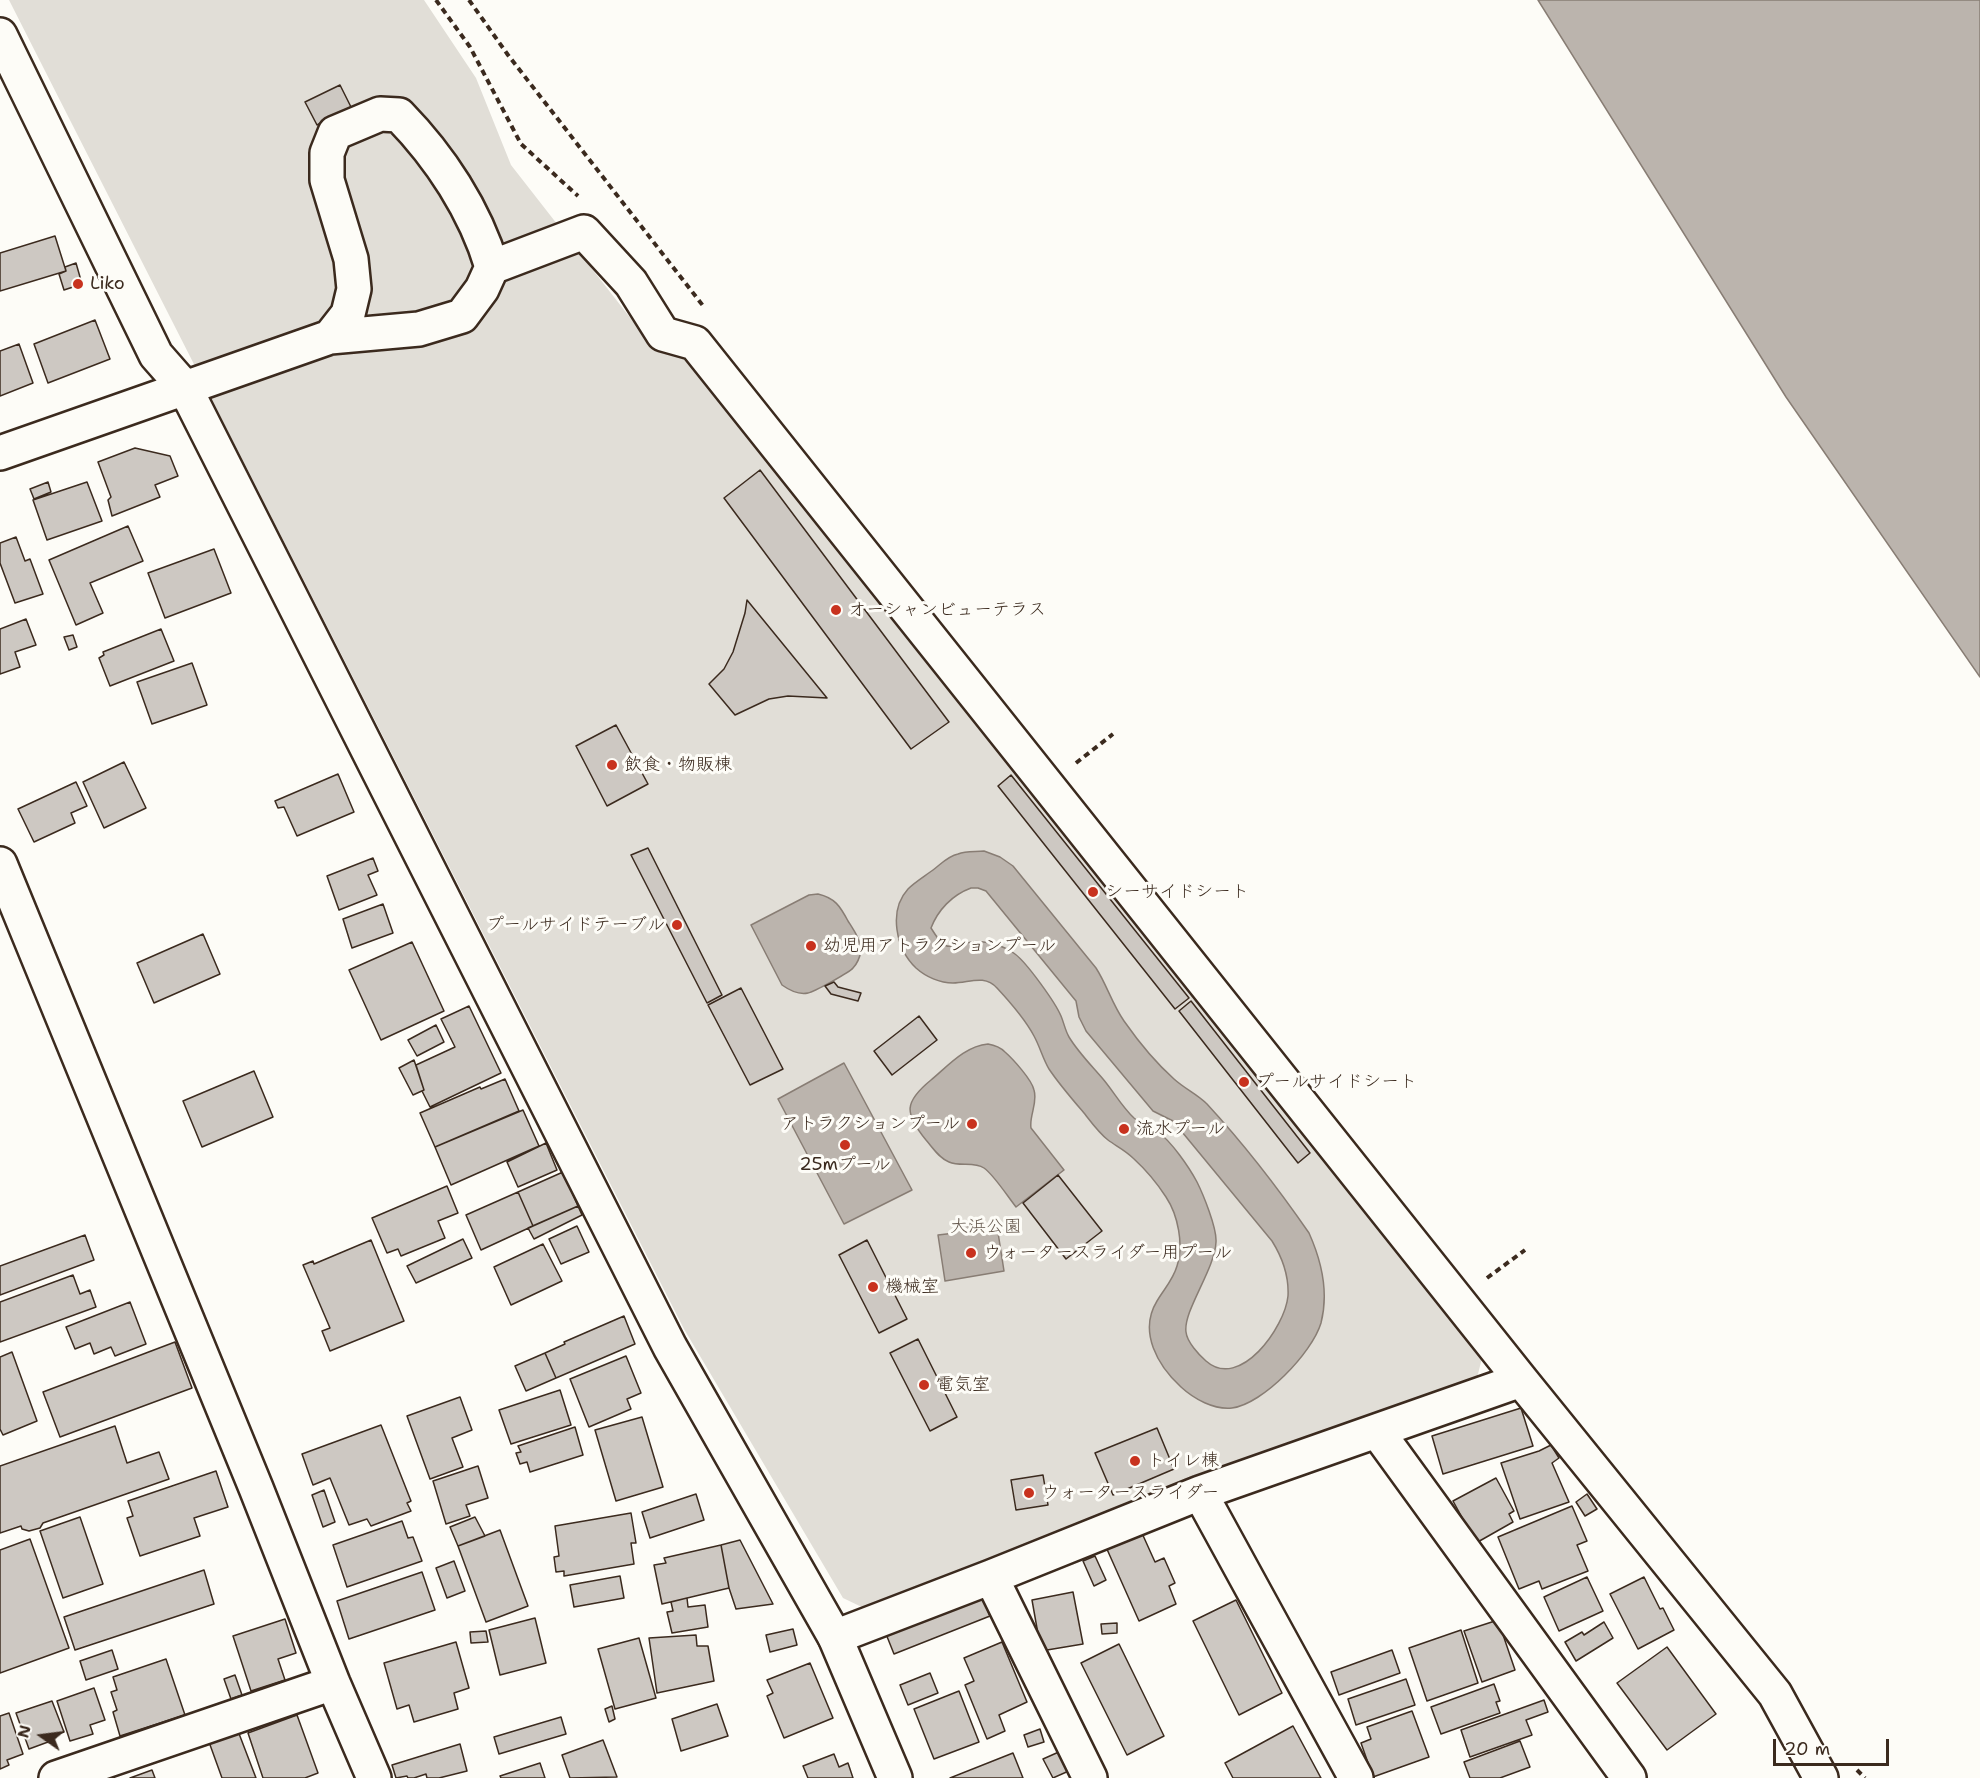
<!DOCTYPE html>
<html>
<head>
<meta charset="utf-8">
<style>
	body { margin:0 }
	#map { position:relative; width:1980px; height:1778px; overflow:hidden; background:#fdfcf7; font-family:"Shantell Sans",sans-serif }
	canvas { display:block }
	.north { position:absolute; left:12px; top:1706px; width:60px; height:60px; -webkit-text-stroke:4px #fdfcf7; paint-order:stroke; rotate:284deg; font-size:16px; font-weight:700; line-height:24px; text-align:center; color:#3b2a1e }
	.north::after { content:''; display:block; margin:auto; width:21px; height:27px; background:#3b2a1e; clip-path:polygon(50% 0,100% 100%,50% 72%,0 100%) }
	.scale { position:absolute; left:1773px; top:1739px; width:116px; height:27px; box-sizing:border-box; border:3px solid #3b2a1e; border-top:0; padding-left:8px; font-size:18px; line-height:21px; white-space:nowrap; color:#3b2a1e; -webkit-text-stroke:4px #fdfcf7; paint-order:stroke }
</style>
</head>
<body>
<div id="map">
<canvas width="1980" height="1778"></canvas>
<div class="north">N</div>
<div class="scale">20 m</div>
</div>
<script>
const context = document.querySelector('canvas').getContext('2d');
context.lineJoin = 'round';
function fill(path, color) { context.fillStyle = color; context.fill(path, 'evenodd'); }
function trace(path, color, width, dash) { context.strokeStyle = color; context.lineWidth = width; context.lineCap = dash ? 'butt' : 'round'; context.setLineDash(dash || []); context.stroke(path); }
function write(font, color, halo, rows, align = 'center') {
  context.font = font + ' "Shantell Sans","Klee One",sans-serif'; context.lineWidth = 6; context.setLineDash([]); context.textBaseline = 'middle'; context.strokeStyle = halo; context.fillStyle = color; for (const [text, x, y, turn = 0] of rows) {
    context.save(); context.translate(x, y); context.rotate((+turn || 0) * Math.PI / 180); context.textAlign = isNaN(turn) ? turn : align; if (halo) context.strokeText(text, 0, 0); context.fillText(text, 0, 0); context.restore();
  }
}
fill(new Path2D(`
	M 9,0 L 424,0 L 476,78 L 511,165 L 653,347 L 690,356 L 1484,1350 L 1477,1378 L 868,1610 L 843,1598 L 684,1329 Z`), '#e1ded7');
const water = new Path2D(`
	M 1538,0 L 1980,0 L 1980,677 L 1786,397 Z
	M 984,851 L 1000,857 L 1013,866 L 1096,968 C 1107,985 1112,1004 1124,1021 C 1138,1041 1156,1063 1174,1079 C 1185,1089 1197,1094 1207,1104 C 1242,1142 1280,1191 1309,1233 C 1322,1262 1329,1292 1321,1323 C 1312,1353 1263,1404 1232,1408 C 1214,1410 1194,1399 1181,1387 C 1158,1366 1138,1332 1157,1301 C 1164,1289 1173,1280 1177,1266 C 1184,1245 1178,1215 1166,1197 C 1157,1183 1145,1169 1133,1158 C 1125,1150 1116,1146 1108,1140 C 1099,1133 1091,1122 1084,1113 C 1072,1099 1059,1084 1049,1069 C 1043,1059 1040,1047 1034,1036 C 1025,1019 1010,1002 997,988 C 984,974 969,983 953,983 C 940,983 926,977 916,968 C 896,949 888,911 908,889 C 915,882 925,876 933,870 C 941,864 948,856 958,854 C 966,851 975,852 984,851 ZM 971,888 L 978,888 L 986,891 L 1076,1001 L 1079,1017 L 1086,1031 L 1153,1111 L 1173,1121 L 1272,1241 C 1282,1257 1289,1277 1288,1296 C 1285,1327 1240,1391 1206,1361 C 1199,1355 1187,1342 1186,1332 C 1183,1311 1215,1269 1216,1242 C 1217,1228 1203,1194 1197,1182 C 1189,1167 1171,1141 1158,1132 C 1150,1127 1141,1124 1134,1118 C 1122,1107 1114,1092 1103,1079 C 1091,1065 1078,1052 1069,1037 C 1065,1030 1064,1023 1061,1016 C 1055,1002 1027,963 1015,954 C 1005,946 984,940 972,942 C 947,946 947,954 931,928 C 938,910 952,895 971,888 Z
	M 818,894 C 835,898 840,906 848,921 C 853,929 861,940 861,951 C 860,956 857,964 853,968 C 850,972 814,992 808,993 C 799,995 789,990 782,985 L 751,925 L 809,895 Z
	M 988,1044 C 994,1045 1000,1047 1005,1052 C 1013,1059 1032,1080 1034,1090 C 1038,1103 1029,1116 1031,1128 L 1064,1170 L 1016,1207 C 1008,1197 994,1175 984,1168 C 974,1161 960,1167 949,1162 C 939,1158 933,1148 926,1140 C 904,1113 904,1102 931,1080 C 948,1066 965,1046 988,1044 Z
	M 844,1063 L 912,1190 L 844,1224 L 778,1099 Z
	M 972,1224 L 978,1229 L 997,1226 L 1004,1271 L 945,1281 L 938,1235 L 955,1233 L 958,1226 Z`);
fill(water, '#bbb4ad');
trace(water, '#887d74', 1.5);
const building = new Path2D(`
	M 340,85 L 351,107 L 317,125 L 305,102 Z
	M 55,236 L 66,271 L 0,291 L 0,253 Z
	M 76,263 L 82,284 L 64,290 L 59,274 L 66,271 L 65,267 Z
	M 95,320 L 110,359 L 48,383 L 34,344 Z
	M 19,344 L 33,383 L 0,396 L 0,351 Z
	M 135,448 L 170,456 L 178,476 L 155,485 L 160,497 L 112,516 L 108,500 L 111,497 L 98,462 Z
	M 760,470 L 949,722 L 911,749 L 724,498 Z
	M 48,482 L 51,492 L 34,499 L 30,489 Z
	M 87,482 L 102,521 L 47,540 L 33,500 Z
	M 128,526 L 143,561 L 90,583 L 103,613 L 76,625 L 49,560 Z
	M 16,537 L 25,561 L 30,559 L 43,594 L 15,603 L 0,563 L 0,543 Z
	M 214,549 L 231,593 L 165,618 L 148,573 Z
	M 747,600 L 827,698 L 788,696 L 769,699 L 735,715 L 709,684 L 724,669 L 733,652 L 745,613 Z
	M 26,619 L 36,645 L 15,652 L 20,667 L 0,674 L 0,629 Z
	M 161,629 L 174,661 L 110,686 L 99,658 L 104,655 L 103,652 Z
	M 73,635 L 77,647 L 69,650 L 64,637 Z
	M 192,663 L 207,705 L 152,724 L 137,682 Z
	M 616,725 L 648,784 L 607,806 L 576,746 Z
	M 124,762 L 146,808 L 104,828 L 83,782 Z
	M 338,774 L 354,812 L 297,836 L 284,807 L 278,808 L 275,801 Z
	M 1011,775 L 1189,998 L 1175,1009 L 998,786 Z
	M 76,782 L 87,806 L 71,813 L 75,823 L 34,842 L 18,809 Z
	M 648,848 L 722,995 L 707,1003 L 631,855 Z
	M 373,858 L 378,871 L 368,875 L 377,895 L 339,910 L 327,876 Z
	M 383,904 L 393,933 L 352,948 L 343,919 Z
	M 203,934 L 220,974 L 154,1003 L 137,963 Z
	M 412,942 L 444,1011 L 381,1040 L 349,970 Z
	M 834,982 L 838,987 L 861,993 L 858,1001 L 831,994 L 825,986 Z
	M 741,988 L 783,1069 L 750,1085 L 708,1005 Z
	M 1191,1001 L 1310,1153 L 1298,1163 L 1179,1011 Z
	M 469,1006 L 501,1073 L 430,1107 L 422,1091 L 424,1090 L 416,1065 L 455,1047 L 441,1019 Z
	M 919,1016 L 937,1040 L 892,1075 L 874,1051 Z
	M 436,1025 L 444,1042 L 417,1056 L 408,1040 Z
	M 414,1060 L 424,1090 L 413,1095 L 399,1068 Z
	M 254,1071 L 273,1117 L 202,1147 L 183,1101 Z
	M 505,1079 L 519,1111 L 435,1147 L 420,1113 L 480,1087 L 481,1089 Z
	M 523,1110 L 539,1146 L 451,1185 L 435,1147 Z
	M 546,1143 L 557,1170 L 518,1187 L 507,1162 Z
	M 563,1172 L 578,1206 L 533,1226 L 518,1192 Z
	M 1058,1175 L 1102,1231 L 1066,1259 L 1023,1203 Z
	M 447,1186 L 458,1213 L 438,1221 L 445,1238 L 401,1256 L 398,1249 L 387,1253 L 372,1218 Z
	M 518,1192 L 533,1226 L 481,1250 L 466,1215 Z
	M 578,1206 L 582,1215 L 534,1239 L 528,1228 Z
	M 577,1226 L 589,1252 L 561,1264 L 549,1239 Z
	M 85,1235 L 94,1260 L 0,1295 L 0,1266 Z
	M 463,1239 L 472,1258 L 416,1283 L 407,1266 Z
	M 371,1240 L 404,1321 L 330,1351 L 322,1331 L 330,1328 L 303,1265 L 313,1261 L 314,1264 Z
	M 867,1240 L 907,1319 L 879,1333 L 839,1255 Z
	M 543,1244 L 562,1281 L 511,1305 L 494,1267 Z
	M 73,1275 L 80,1294 L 90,1290 L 96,1307 L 0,1342 L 0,1302 Z
	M 130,1302 L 146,1344 L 115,1356 L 111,1347 L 94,1354 L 90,1343 L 75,1349 L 66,1327 Z
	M 624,1316 L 635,1344 L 556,1378 L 545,1353 L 565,1344 L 564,1342 Z
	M 918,1339 L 957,1417 L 930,1431 L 890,1353 Z
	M 175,1342 L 192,1388 L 60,1437 L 43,1392 Z
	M 12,1352 L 37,1421 L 3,1435 L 0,1429 L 0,1357 Z
	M 545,1353 L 556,1378 L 526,1391 L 515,1366 Z
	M 626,1356 L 641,1393 L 627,1399 L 631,1409 L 589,1427 L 570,1379 Z
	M 560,1390 L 571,1425 L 511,1444 L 499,1410 Z
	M 460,1397 L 472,1430 L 452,1438 L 463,1467 L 430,1479 L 407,1416 Z
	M 1521,1408 L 1533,1446 L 1443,1474 L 1432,1436 Z
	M 642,1417 L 663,1487 L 616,1501 L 595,1430 Z
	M 381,1425 L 411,1501 L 407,1503 L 411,1511 L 371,1526 L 367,1519 L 349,1525 L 330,1478 L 313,1485 L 302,1454 Z
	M 115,1426 L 127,1463 L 159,1452 L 169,1479 L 43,1523 L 40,1528 L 29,1531 L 22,1529 L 21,1526 L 0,1533 L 0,1466 Z
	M 575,1427 L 583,1455 L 530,1472 L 527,1462 L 520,1464 L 516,1453 L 521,1452 L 518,1446 Z
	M 1157,1428 L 1174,1469 L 1113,1495 L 1095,1453 Z
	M 1551,1445 L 1559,1458 L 1552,1463 L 1569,1502 L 1520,1519 L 1501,1463 L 1539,1451 Z
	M 478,1466 L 488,1498 L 466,1505 L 470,1516 L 446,1524 L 433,1481 Z
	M 216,1471 L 228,1507 L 194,1518 L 200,1536 L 140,1556 L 127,1518 L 133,1516 L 128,1501 Z
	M 1043,1475 L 1048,1505 L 1016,1510 L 1011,1480 Z
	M 1496,1478 L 1514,1511 L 1509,1514 L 1513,1522 L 1476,1543 L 1453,1501 Z
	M 324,1490 L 335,1522 L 323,1527 L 312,1495 Z
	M 696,1494 L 704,1520 L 650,1538 L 642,1512 Z
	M 1587,1494 L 1597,1509 L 1585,1516 L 1576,1502 Z
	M 1572,1506 L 1587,1541 L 1577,1545 L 1588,1571 L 1542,1589 L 1539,1581 L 1519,1589 L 1498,1537 Z
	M 631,1513 L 636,1543 L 631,1543 L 634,1564 L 564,1576 L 564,1571 L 556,1572 L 554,1557 L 559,1556 L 555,1526 Z
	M 80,1517 L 103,1584 L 63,1598 L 40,1531 Z
	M 475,1517 L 485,1536 L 458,1546 L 450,1527 Z
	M 402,1521 L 408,1538 L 413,1537 L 422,1561 L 347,1587 L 333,1545 Z
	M 500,1530 L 528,1606 L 486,1622 L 458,1546 Z
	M 1141,1531 L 1155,1562 L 1164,1558 L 1175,1583 L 1169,1586 L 1176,1604 L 1139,1621 L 1106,1547 Z
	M 30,1539 L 69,1648 L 0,1673 L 0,1550 Z
	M 740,1540 L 773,1604 L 736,1609 L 729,1588 L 721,1545 Z
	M 721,1545 L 729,1588 L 662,1604 L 654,1565 L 666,1563 L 664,1558 Z
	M 1095,1556 L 1106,1580 L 1094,1586 L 1083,1561 Z
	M 454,1561 L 465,1591 L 447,1598 L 436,1568 Z
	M 204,1570 L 214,1604 L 75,1650 L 64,1617 Z
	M 422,1572 L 435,1610 L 349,1639 L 337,1601 Z
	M 620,1576 L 624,1598 L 574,1607 L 570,1585 Z
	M 1587,1577 L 1603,1611 L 1559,1631 L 1544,1597 Z
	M 1644,1577 L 1660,1609 L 1663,1608 L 1674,1630 L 1638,1649 L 1610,1594 Z
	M 1073,1592 L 1083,1644 L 1041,1651 L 1032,1600 Z
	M 982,1596 L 990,1616 L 894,1654 L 886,1634 Z
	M 687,1598 L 688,1607 L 705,1605 L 708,1627 L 672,1633 L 667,1612 L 673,1611 L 671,1602 Z
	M 1236,1600 L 1282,1693 L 1239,1715 L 1193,1621 Z
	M 535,1618 L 546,1663 L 500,1675 L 489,1630 Z
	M 285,1619 L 296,1653 L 278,1659 L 285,1680 L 251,1691 L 233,1636 Z
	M 1498,1620 L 1515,1670 L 1482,1682 L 1464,1631 Z
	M 1604,1622 L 1613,1638 L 1576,1661 L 1565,1642 L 1582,1632 L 1584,1635 Z
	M 1117,1623 L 1117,1633 L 1102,1634 L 1101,1624 Z
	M 793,1629 L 797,1645 L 770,1652 L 766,1635 Z
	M 1461,1630 L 1478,1683 L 1427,1701 L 1409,1648 Z
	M 486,1631 L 488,1642 L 471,1643 L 470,1632 Z
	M 696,1635 L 697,1646 L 708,1646 L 714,1681 L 657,1693 L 649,1638 Z
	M 639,1638 L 656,1698 L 615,1709 L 598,1649 Z
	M 456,1642 L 469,1688 L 454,1693 L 458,1709 L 414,1722 L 409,1705 L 397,1709 L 384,1663 Z
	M 1002,1642 L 1027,1702 L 999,1715 L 1005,1731 L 987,1739 L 965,1685 L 974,1681 L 964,1658 Z
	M 1119,1644 L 1164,1736 L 1127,1755 L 1081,1663 Z
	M 1667,1647 L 1716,1714 L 1667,1750 L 1617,1683 Z
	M 112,1650 L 118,1669 L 86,1680 L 80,1661 Z
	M 1392,1650 L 1400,1673 L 1339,1695 L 1331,1672 Z
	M 166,1659 L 185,1715 L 120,1736 L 113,1712 L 117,1710 L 111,1692 L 117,1690 L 113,1677 Z
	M 810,1663 L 833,1718 L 784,1738 L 767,1696 L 773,1693 L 767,1680 Z
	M 930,1673 L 938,1693 L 908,1705 L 900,1685 Z
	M 235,1675 L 242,1695 L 231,1699 L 224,1679 Z
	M 1406,1679 L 1415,1705 L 1356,1725 L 1348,1699 Z
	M 1494,1684 L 1500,1701 L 1496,1702 L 1500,1713 L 1441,1734 L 1431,1707 Z
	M 94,1688 L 105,1720 L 90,1725 L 93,1734 L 70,1741 L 57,1701 Z
	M 959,1691 L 979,1742 L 934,1759 L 914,1709 Z
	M 1544,1700 L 1548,1712 L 1526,1720 L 1532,1735 L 1470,1757 L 1461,1730 Z
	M 52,1701 L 64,1732 L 47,1738 L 48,1742 L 29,1749 L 16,1713 Z
	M 717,1704 L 728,1736 L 681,1751 L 672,1719 Z
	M 612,1706 L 615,1719 L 609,1722 L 605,1709 Z
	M 1412,1711 L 1429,1757 L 1373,1777 L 1361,1743 L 1371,1739 L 1367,1727 Z
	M 9,1713 L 23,1754 L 7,1760 L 9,1765 L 0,1769 L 0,1716 Z
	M 297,1715 L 318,1773 L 305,1778 L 263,1778 L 248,1733 Z
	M 561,1717 L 566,1734 L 499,1754 L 494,1737 Z
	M 1293,1726 L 1321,1778 L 1233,1778 L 1225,1763 Z
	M 1040,1729 L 1044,1742 L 1028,1747 L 1024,1735 Z
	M 238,1731 L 256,1778 L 222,1778 L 209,1742 Z
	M 603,1740 L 617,1777 L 570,1778 L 562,1755 Z
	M 1520,1741 L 1530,1767 L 1500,1778 L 1470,1778 L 1464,1762 Z
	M 460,1744 L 467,1771 L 439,1778 L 427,1778 L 426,1774 L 414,1778 L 408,1778 L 407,1776 L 396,1778 L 392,1765 Z
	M 1061,1751 L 1071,1770 L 1053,1778 L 1043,1759 Z
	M 1013,1753 L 1023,1778 L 950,1778 Z
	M 834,1754 L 839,1767 L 848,1763 L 853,1778 L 808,1778 L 803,1766 Z
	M 540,1763 L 545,1778 L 501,1778 L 500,1776 Z
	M 152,1770 L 155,1778 L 130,1778 Z`);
fill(building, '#cdc8c2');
trace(building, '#3b2a1e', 1.5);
const street = new Path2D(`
	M 0,35 L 156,355 L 185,388 L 330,337 L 348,314 L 354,289 L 351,259 L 327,180 L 327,153 L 335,133 L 380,114 L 399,115 C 440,157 475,210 492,267 L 482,289 L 462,316 L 419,329 L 330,337
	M 492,267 L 584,232 L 631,283 L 663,334 L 695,343 L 1521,1380 L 1775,1694 L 1821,1778
	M 0,864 L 256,1488 L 333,1683 L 374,1778
	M 1377,1431 L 1629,1778
	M 1200,1493 L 1356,1778
	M 991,1577 L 1090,1778
	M 835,1637 L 991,1577 L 1200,1493 L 1521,1380
	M 56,1778 L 333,1683`);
const secondary = new Path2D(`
	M 0,453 L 185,388 L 670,1347 L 835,1637 L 895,1778`);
trace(street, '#3b2a1e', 38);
trace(secondary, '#3b2a1e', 38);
trace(new Path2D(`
	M 436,0 L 470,47 L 521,144 L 578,196
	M 469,0 L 508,55 L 704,307
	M 1076,763 L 1113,734
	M 1487,1278 L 1525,1250
	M 1857,1770 L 1865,1778`), '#3b2a1e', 4, [6, 4.5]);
trace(street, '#fdfcf7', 33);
trace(secondary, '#fdfcf7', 33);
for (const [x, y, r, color] of [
	[78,284,6,"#c8321e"],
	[836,610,6,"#c8321e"],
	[612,765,6,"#c8321e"],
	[1093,892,6,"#c8321e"],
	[677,925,6,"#c8321e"],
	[811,946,6,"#c8321e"],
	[1244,1082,6,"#c8321e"],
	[972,1124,6,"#c8321e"],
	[1124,1129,6,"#c8321e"],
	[845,1145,6,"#c8321e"],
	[971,1253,6,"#c8321e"],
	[873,1287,6,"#c8321e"],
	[924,1385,6,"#c8321e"],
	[1135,1461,6,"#c8321e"],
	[1029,1493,6,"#c8321e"]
]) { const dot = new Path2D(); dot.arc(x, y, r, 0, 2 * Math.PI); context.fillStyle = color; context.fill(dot); trace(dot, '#fdfcf7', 2); }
write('18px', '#3b2a1e', '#fdfcf7', [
	["Liko",90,284],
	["オーシャンビューテラス",848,610],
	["飲食・物販棟",624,765],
	["シーサイドシート",1105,892],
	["プールサイドテーブル",665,925,"right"],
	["幼児用アトラクションプール",823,946],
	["プールサイドシート",1256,1082],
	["アトラクションプール",960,1124,"right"],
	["流水プール",1136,1129],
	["25mプール",845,1165,"center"],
	["ウォータースライダー用プール",983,1253],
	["機械室",885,1287],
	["電気室",936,1385],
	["トイレ棟",1147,1461],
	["ウォータースライダー",1041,1493]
], 'left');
write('18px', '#64574c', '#fdfcf7', [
	["大浜公園",986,1227]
]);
</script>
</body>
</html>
